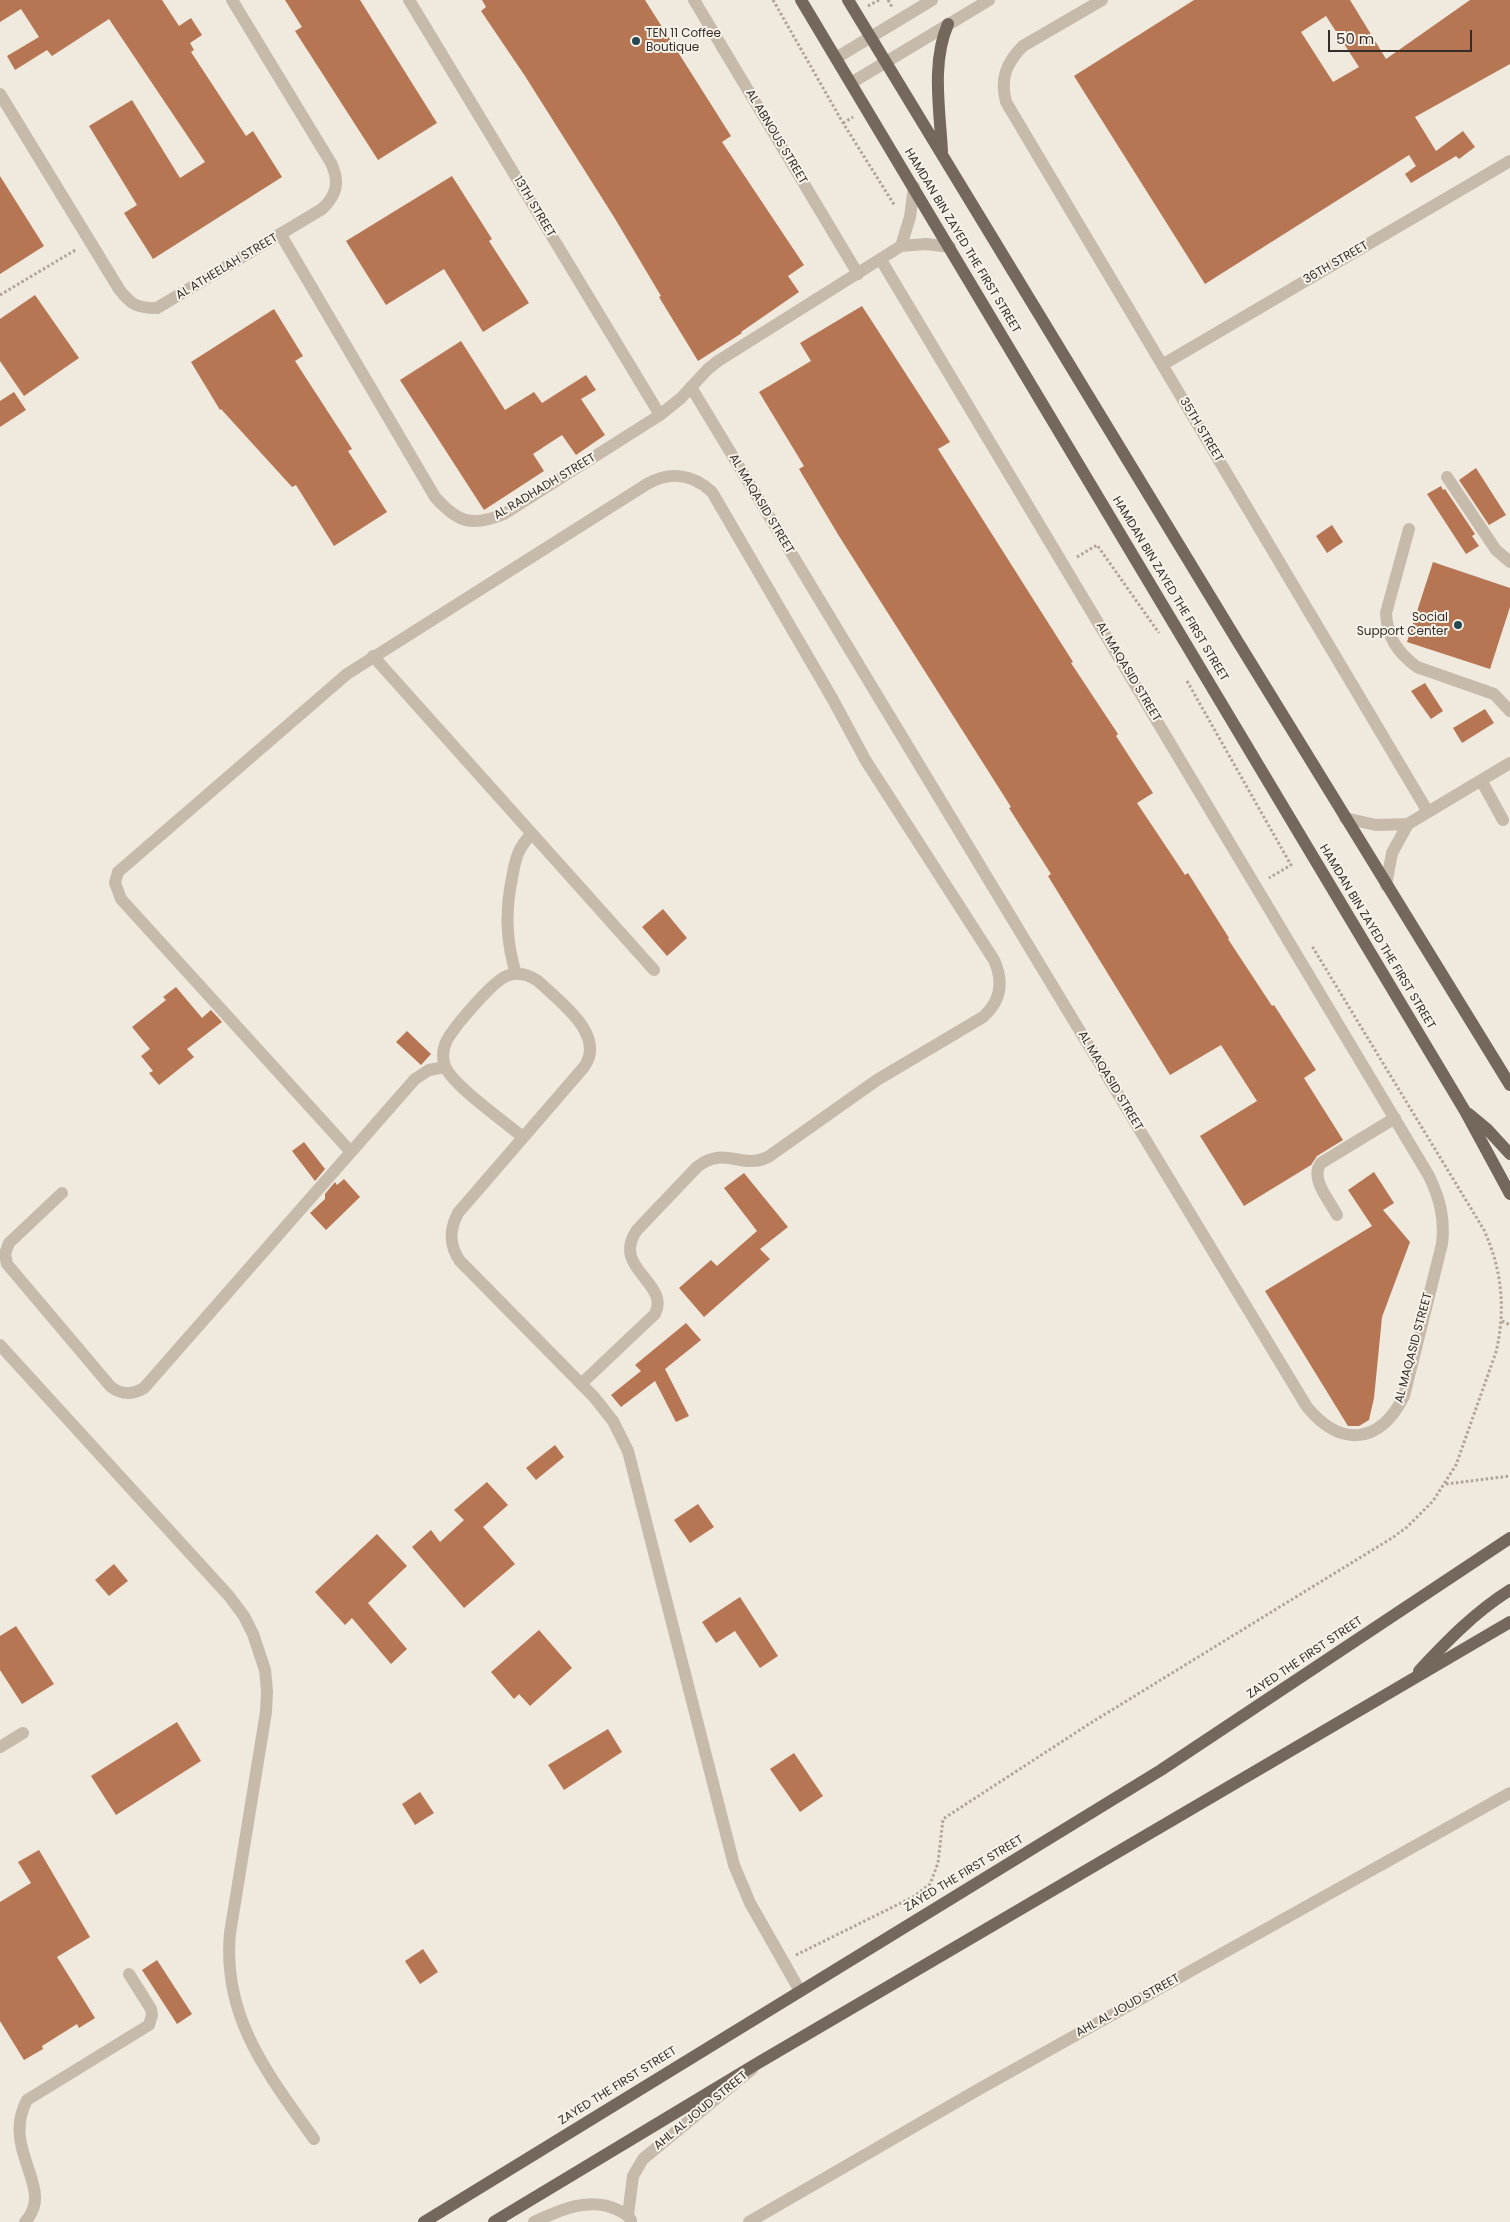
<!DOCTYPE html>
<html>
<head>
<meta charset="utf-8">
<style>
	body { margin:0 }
	#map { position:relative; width:1510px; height:2222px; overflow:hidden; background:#efe9de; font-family:Poppins,sans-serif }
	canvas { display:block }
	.scale { position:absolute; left:1328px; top:30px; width:144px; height:22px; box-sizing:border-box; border:2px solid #342e29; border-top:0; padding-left:6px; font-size:15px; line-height:18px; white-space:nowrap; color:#342e29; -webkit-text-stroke:4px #f7f2e9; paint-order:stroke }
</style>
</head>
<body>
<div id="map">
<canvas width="1510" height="2222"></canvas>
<div class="scale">50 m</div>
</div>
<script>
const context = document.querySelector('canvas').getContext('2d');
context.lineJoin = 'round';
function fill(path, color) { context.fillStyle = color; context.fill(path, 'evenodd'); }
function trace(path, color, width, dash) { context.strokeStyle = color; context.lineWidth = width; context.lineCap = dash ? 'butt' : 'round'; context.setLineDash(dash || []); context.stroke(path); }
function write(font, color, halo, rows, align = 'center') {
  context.font = font + ' Poppins,sans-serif'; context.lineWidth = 4; context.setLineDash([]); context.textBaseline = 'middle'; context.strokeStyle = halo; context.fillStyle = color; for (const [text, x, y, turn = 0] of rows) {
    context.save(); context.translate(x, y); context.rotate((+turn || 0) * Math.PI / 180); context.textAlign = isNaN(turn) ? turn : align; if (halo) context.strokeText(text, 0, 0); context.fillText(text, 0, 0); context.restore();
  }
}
fill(new Path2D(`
	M 0,0 L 162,0 L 179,26 L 191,18 L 202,35 L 190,43 L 194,50 L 191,52 L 246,136 L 253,131 L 282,177 L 153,259 L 124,213 L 137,205 L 89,126 L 132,100 L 180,178 L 205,162 L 109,19 L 52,56 L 47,50 L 15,70 L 7,56 L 39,37 L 21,9 L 0,22 Z
	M 285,0 L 360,0 L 437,123 L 378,160 L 295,31 L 302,27 Z
	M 482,0 L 645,0 L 731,136 L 722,142 L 804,265 L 788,276 L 799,292 L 741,332 L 742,333 L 698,361 L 659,297 L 661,296 L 614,217 L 525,76 L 481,11 L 486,7 Z
	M 1194,0 L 1350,0 L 1386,59 L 1470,0 L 1510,0 L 1510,64 L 1415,117 L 1436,151 L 1463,131 L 1475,147 L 1459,159 L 1456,156 L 1411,183 L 1405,174 L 1416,166 L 1409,155 L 1205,284 L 1074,76 ZM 1326,16 L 1359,67 L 1333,82 L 1301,32 Z
	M 0,176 L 44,246 L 0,274 Z
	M 452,176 L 492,239 L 489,241 L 529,303 L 483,332 L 444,269 L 386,305 L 346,241 Z
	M 35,295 L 79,358 L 24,396 L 0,361 L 0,319 Z
	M 862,306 L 950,442 L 938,449 L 1073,662 L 1071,663 L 1118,734 L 1116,736 L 1153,793 L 1137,803 L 1185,875 L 1188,873 L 1229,938 L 1228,939 L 1272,1006 L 1274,1005 L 1316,1070 L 1304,1078 L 1343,1140 L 1317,1156 L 1311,1165 L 1244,1206 L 1200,1136 L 1257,1101 L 1221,1045 L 1170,1075 L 1048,876 L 1051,874 L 1009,808 L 1011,807 L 839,536 L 799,469 L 804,466 L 759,392 L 811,361 L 800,343 Z
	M 274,309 L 303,356 L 295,361 L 352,449 L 348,451 L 387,512 L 334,546 L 296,485 L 292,487 L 221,409 L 220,410 L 191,362 Z
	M 461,341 L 505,410 L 534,392 L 542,403 L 586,375 L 596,390 L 581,399 L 605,435 L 576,455 L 562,435 L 533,454 L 544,471 L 484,510 L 400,380 Z
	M 14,392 L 26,410 L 0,427 L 0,401 Z
	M 1476,468 L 1506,515 L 1489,525 L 1459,480 Z
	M 1441,486 L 1443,490 L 1445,489 L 1475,534 L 1472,536 L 1479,546 L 1466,554 L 1427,494 Z
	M 1332,525 L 1343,542 L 1327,553 L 1316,536 Z
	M 1433,562 L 1510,588 L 1510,607 L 1490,669 L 1407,642 Z
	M 1425,683 L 1443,711 L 1431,719 L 1411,691 Z
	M 1485,709 L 1494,723 L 1462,743 L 1453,728 Z
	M 663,909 L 687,938 L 667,956 L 642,927 Z
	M 176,987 L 202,1018 L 211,1010 L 222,1022 L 187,1049 L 194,1057 L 159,1085 L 149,1073 L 153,1071 L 141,1056 L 150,1049 L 132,1027 L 166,1000 L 163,997 Z
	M 407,1031 L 431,1054 L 421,1065 L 396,1042 Z
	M 304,1142 L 325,1169 L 315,1181 L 292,1151 Z
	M 1374,1172 L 1394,1203 L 1383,1210 L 1410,1242 L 1382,1317 L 1374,1398 L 1369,1420 L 1359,1426 L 1348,1426 L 1265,1291 L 1372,1226 L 1348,1190 Z
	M 744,1173 L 788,1227 L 760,1249 L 770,1259 L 704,1317 L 679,1288 L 711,1260 L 717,1266 L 757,1231 L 724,1188 Z
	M 344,1179 L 360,1197 L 326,1230 L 310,1213 L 325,1199 L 325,1194 L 335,1182 L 337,1185 Z
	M 686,1323 L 701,1340 L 665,1369 L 689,1416 L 676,1422 L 655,1381 L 621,1407 L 611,1395 L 641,1371 L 635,1365 Z
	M 555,1445 L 564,1457 L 536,1480 L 526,1468 Z
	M 487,1482 L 508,1505 L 483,1527 L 515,1564 L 464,1608 L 412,1547 L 431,1530 L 440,1542 L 464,1520 L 454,1510 Z
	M 698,1504 L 714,1527 L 690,1543 L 674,1520 Z
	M 377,1534 L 407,1566 L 368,1603 L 407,1649 L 391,1664 L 352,1618 L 345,1625 L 315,1592 Z
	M 114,1564 L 128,1581 L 109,1596 L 95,1580 Z
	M 740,1597 L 778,1656 L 760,1668 L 735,1631 L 716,1643 L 702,1622 Z
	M 16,1626 L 54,1684 L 22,1704 L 0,1670 L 0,1636 Z
	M 539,1630 L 572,1668 L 530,1706 L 519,1694 L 514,1699 L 491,1672 Z
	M 177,1722 L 201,1761 L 116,1815 L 91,1776 Z
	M 608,1729 L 622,1752 L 564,1790 L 548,1765 Z
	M 794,1753 L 823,1796 L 800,1812 L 770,1769 Z
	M 420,1792 L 434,1813 L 415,1825 L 402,1804 Z
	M 39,1850 L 90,1937 L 57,1957 L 95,2018 L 79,2028 L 77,2024 L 42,2046 L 43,2049 L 24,2060 L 0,2021 L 0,1902 L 31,1883 L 18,1862 Z
	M 423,1949 L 438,1972 L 420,1984 L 405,1961 Z
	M 157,1960 L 192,2014 L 177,2024 L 142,1970 Z`), '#b67654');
trace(new Path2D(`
	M 773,0 L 843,123 L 895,206
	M 888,0 L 892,7
	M 868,6 L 879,0
	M 843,123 L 853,117
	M 0,295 L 77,249
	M 1077,557 L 1097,545 L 1159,633
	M 1187,681 L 1291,865 L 1269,878
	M 1502,1321 L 1510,1325
	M 1446,1484 L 1510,1476
	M 796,1955 L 913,1897 L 930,1884 L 938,1863 L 943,1819 L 1089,1724 L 1392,1538 L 1407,1527 L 1433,1501 L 1456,1465 L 1496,1352 C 1506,1309 1502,1270 1484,1230 L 1312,946`), '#b1a495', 3, [2.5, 2.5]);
trace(new Path2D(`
	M 409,0 L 660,415
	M 694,0 L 858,274
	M 1102,0 L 1023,46 C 1006,63 1000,79 1006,102 L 1428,812
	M 836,58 L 932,0
	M 851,83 L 989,0
	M 0,94 L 119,289 C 131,305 137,308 157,308 L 322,209 C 337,195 340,182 331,163 L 232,0
	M 281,235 L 435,497 C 458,523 472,527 504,514 L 660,415 L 681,398 L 708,369 L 718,361 L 901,246 L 926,244 L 950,247
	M 901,246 L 910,217 L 914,187
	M 1162,365 L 1510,161
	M 691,387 L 1307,1407 C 1341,1448 1380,1444 1404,1396 L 1442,1244 C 1445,1219 1440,1199 1429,1176 L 881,260
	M 1447,477 L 1496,550 L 1510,562
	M 1409,529 L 1386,613 C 1387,637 1397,652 1417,667 L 1494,694 L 1510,711
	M 373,656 L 654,970
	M 1481,780 L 1503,820
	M 1345,818 L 1376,825 L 1408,824
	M 1386,885 L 1392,853 L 1408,824 L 1510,763
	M 516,974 C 506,941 505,912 512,878 C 515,860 518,847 532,834
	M 523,1137 C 506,1123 451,1084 445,1066 C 442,1058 443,1048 447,1040 C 455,1026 494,979 509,975 C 519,972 529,975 538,981 C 559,1001 607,1035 584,1067 L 458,1213 C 449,1230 449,1245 460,1261 L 594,1397 L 613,1421 L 628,1451 L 734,1865 L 750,1903 L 800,1991
	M 351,1152 L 121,899 L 115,883 L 118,872 L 347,674 L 647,484 C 670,471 693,474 712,492 L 832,698 L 866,761 L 994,960 C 1004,982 1001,1001 983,1017 L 877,1080 L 768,1157 C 741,1170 725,1145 697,1167 L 637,1230 C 610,1268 671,1283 655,1314 L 581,1384
	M 62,1193 L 9,1243 L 5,1254 L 7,1264 L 111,1387 C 122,1395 132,1395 144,1388 L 415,1079 L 429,1070 L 445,1067
	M 1337,1215 C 1330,1201 1309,1178 1321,1163 L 1395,1118
	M 0,1345 L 229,1596 L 244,1616 L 253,1634 L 265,1670 L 267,1691 L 266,1712 L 230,1933 C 222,2017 268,2074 314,2139
	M 0,1747 L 23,1733
	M 628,2215 L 633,2176 L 643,2159 L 752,2069
	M 25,2222 C 57,2188 0,2151 27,2100 L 149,2025 L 152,2015 L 151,2009 L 129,1974
	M 534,2222 C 560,2210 590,2196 618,2210 C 624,2213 627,2214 631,2220
	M 749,2222 L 981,2088 L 1510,1793`), '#c6baab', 12);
trace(new Path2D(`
	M 801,0 L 1465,1111 L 1510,1194
	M 848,0 L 1238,642 L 1510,1085
	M 942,152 C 940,111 931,63 948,24
	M 1469,1114 L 1487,1129 L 1510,1154
	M 1419,1671 C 1447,1641 1475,1612 1510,1590
	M 424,2222 L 1161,1770 L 1510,1538
	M 494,2222 L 758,2063 L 1510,1622`), '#74675c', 12);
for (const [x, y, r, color] of [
	[636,41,5,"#244951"],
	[1458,625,5,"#244951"]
]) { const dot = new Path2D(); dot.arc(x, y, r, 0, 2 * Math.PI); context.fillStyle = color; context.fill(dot); trace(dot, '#f7f2e9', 2); }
write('12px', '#342e29', '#f7f2e9', [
	["TEN 11 Coffee",646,34],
	["Boutique",646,48],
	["Social",1448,618,"right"],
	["Support Center",1448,632,"right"]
], 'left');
write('12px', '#342e29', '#f7f2e9', [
	["AL ABNOUS STREET",776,137,59],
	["13TH STREET",534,207,59],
	["HAMDAN BIN ZAYED THE FIRST STREET",962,241,59],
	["36TH STREET",1336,263,-30],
	["AL ATHEELAH STREET",227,267,-31],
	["35TH STREET",1201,430,59],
	["AL RADHADH STREET",545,487,-31],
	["AL MAQASID STREET",761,504,59],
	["HAMDAN BIN ZAYED THE FIRST STREET",1170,589,59],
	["AL MAQASID STREET",1128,672,59],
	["HAMDAN BIN ZAYED THE FIRST STREET",1377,937,59],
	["AL MAQASID STREET",1110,1081,59],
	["AL MAQASID STREET",1414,1348,-75],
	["ZAYED THE FIRST STREET",1305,1658,-34],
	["ZAYED THE FIRST STREET",964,1874,-31],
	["AHL AL JOUD STREET",1128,2006,-29],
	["ZAYED THE FIRST STREET",618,2086,-32],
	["AHL AL JOUD STREET",701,2111,-39]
]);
</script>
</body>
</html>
